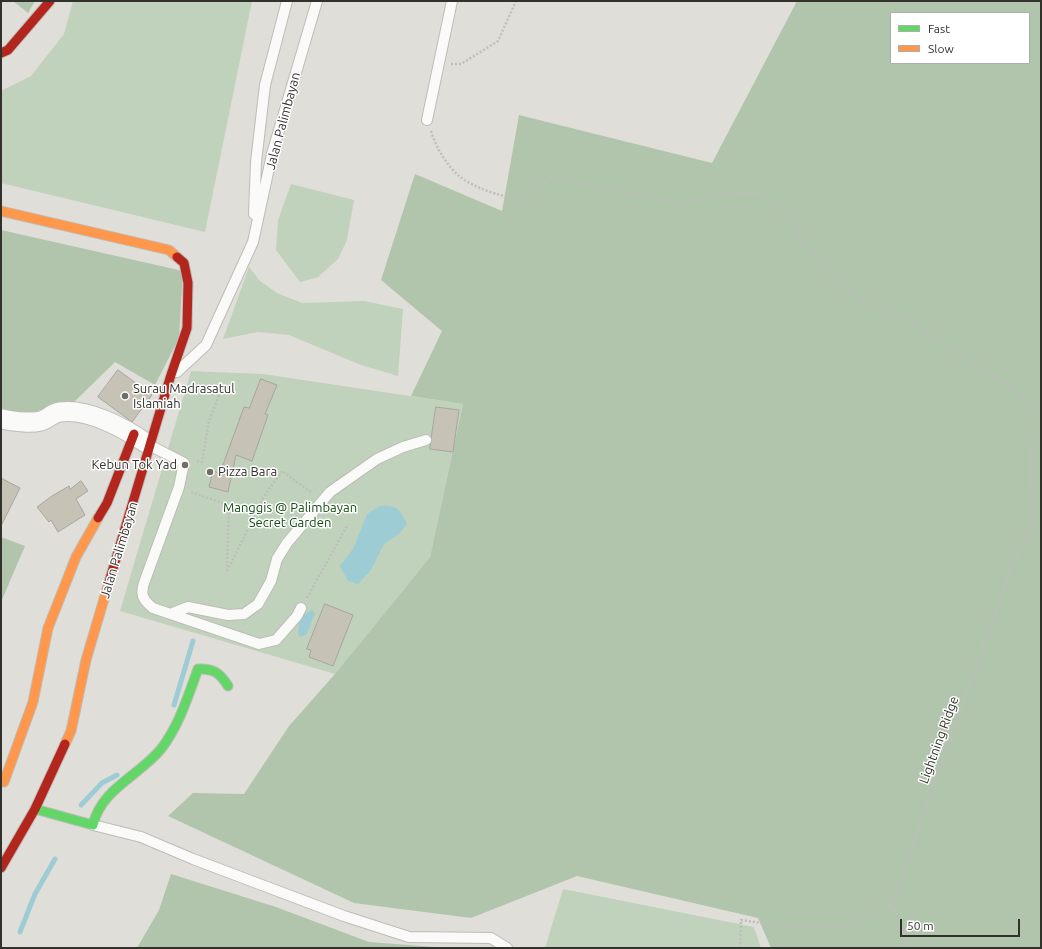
<!DOCTYPE html>
<html>
<head>
<meta charset="utf-8">
<style>
	body { margin:0 }
	#map { position:relative; width:1042px; height:949px; overflow:hidden; background:#e0ded8; font-family:Ubuntu,sans-serif }
	canvas { display:block }
	.frame { position:absolute; inset:0; border:2px solid #32312c; pointer-events:none }
	.legend { position:absolute; left:890px; top:12px; width:140px; height:52px; box-sizing:border-box; background:#fff; border:1px solid #adadab; margin:0; padding:5px 7px; list-style:none; font-size:12px; color:#32312c }
	.legend li { display:flex; align-items:center; gap:8px; height:20px }
	.legend b { width:20px; border:1px solid #adadab }
	.scale { position:absolute; left:900px; top:919px; width:120px; height:18px; box-sizing:border-box; border:2px solid #32312c; border-top:0; padding-left:5px; font-size:12px; line-height:14px; white-space:nowrap; color:#32312c; -webkit-text-stroke:3px #fff; paint-order:stroke }
</style>
</head>
<body>
<div id="map">
<canvas width="1042" height="949"></canvas>
<div class="frame"></div>
<ul class="legend">
<li><b style="height:5px;background:#63d668"></b>Fast</li>
<li><b style="height:5px;background:#ff974d"></b>Slow</li>
</ul>
<div class="scale">50 m</div>
</div>
<script>
const context = document.querySelector('canvas').getContext('2d');
context.lineJoin = 'round';
function fill(path, color) { context.fillStyle = color; context.fill(path, 'evenodd'); }
function trace(path, color, width, dash) { context.strokeStyle = color; context.lineWidth = width; context.lineCap = dash ? 'butt' : 'round'; context.setLineDash(dash || []); context.stroke(path); }
function write(font, color, halo, rows, align = 'center') {
  context.font = font + ' Ubuntu,sans-serif'; context.lineWidth = 3; context.setLineDash([]); context.textBaseline = 'middle'; context.strokeStyle = halo; context.fillStyle = color; for (const [text, x, y, turn = 0] of rows) {
    context.save(); context.translate(x, y); context.rotate((+turn || 0) * Math.PI / 180); context.textAlign = isNaN(turn) ? turn : align; if (halo) context.strokeText(text, 0, 0); context.fillText(text, 0, 0); context.restore();
  }
}
fill(new Path2D(`
	M 73,1 L 252,1 L 205,232 L 1,183 L 1,91 L 31,76 L 64,34 Z
	M 291,184 L 354,200 L 347,240 L 338,259 L 318,277 L 300,282 L 276,250 L 278,220 Z
	M 249,267 L 260,281 L 277,293 L 302,303 L 364,301 L 403,309 L 398,376 L 361,365 L 289,335 L 258,332 L 223,339 Z
	M 191,371 L 263,374 L 463,404 L 430,557 L 335,674 L 120,611 Z
	M 563,889 L 754,927 L 761,948 L 545,948 Z`), '#c0d2bb');
fill(new Path2D(`
	M 13,1 L 35,1 L 28,13 Z
	M 797,1 L 1041,1 L 1041,948 L 771,948 L 758,918 L 577,876 L 471,918 L 354,903 L 168,816 L 193,793 L 244,794 L 289,726 L 335,674 L 430,557 L 463,404 L 411,396 L 442,331 L 381,280 L 415,174 L 502,211 L 519,115 L 712,163 ZM 891,13 L 1029,13 L 1029,63 L 891,63 Z
	M 1,230 L 183,271 L 179,338 L 155,385 L 115,362 L 72,404 L 2,418 Z
	M 1,537 L 25,546 L 1,602 Z
	M 171,874 L 276,907 L 369,942 L 449,948 L 137,948 L 159,910 Z`), '#b1c5ac');
fill(new Path2D(`
	M 380,506 C 397,505 400,509 407,524 L 399,534 L 384,544 L 371,570 L 358,584 L 348,581 L 340,566 L 353,549 L 367,514 Z
	M 312,610 L 315,613 L 307,634 L 300,637 L 298,635 L 299,618 Z`), '#9eccd4');
trace(new Path2D(`
	M 174,705 L 193,641
	M 81,805 L 102,783 L 117,775
	M 20,932 L 35,894 L 55,859`), '#9eccd4', 5);
const building = new Path2D(`
	M 118,370 L 152,395 L 132,422 L 98,397 Z
	M 261,379 L 277,385 L 265,414 L 268,415 L 252,461 L 236,455 L 228,492 L 209,487 L 213,471 L 220,473 L 244,407 L 249,408 Z
	M 436,407 L 459,410 L 453,452 L 430,449 Z
	M 1,478 L 20,488 L 1,526 Z
	M 81,481 L 88,491 L 76,499 L 85,515 L 58,532 L 51,520 L 49,522 L 37,507 L 52,496 L 69,486 L 70,489 Z
	M 325,604 L 353,615 L 333,666 L 309,657 L 311,650 L 307,649 Z`);
fill(building, '#c7c2b6');
trace(building, '#a7a5a0', 1);
const lane = new Path2D(`
	M 427,120 L 452,1
	M 254,214 L 256,162 L 265,85 L 287,1
	M 177,372 L 206,345 L 253,242 L 272,154 L 317,1
	M 151,446 L 184,463 L 179,487 L 144,583 C 140,595 143,600 153,608 L 259,644 L 276,640 L 297,616 L 301,608
	M 173,613 L 188,607 L 228,615 L 244,614 L 258,604 L 271,581 L 277,559 L 287,543 L 330,492 L 377,459 L 403,447 L 426,440
	M 93,825 L 141,837 L 193,859 L 344,916 L 409,937 L 491,938 L 507,948`);
const street = new Path2D(`
	M 1,419 C 14,421 28,424 41,421 C 48,419 52,413 60,412 C 88,408 124,428 146,443`);
const fast = new Path2D(`
	M 35,809 L 93,825 C 101,789 139,776 161,749 C 179,726 188,696 198,669 C 213,668 220,673 228,686`);
const slow = new Path2D(`
	M 1,211 L 169,250 L 177,257
	M 65,744 L 71,731 L 86,660 L 109,582
	M 4,782 L 33,702 L 48,628 L 76,557 L 98,518`);
const jam = new Path2D(`
	M 1,53 L 8,50 L 50,1
	M 98,518 L 107,503 L 134,434
	M 109,582 L 170,378 L 187,328 L 188,283 L 184,263 L 177,257
	M 1,868 L 35,809 L 65,744`);
trace(lane, '#bebcb7', 12);
trace(street, '#bebcb7', 21);
trace(fast, '#bebcb7', 11);
trace(slow, '#bebcb7', 11);
trace(jam, '#bebcb7', 11);
trace(new Path2D(`
	M 451,64 L 461,64 L 498,41 L 516,1
	M 431,131 C 436,147 445,163 458,175 C 471,187 514,204 531,195 C 538,191 545,182 552,177 L 684,204 L 719,194 L 759,193 L 789,216 L 806,247 L 843,289 L 860,300 L 902,315 L 936,339 L 1011,386 L 1041,422
	M 197,461 L 202,462 L 209,421 L 220,393
	M 191,492 L 229,505 L 227,568
	M 227,571 L 265,495 L 282,471 L 312,493
	M 307,598 L 348,524
	M 892,903 L 910,948
	M 740,948 L 741,920 L 782,926 L 845,926 L 892,903 L 1007,579 L 1032,520 L 1031,445 L 1041,437`), '#bebebc', 2.5, [2, 2]);
trace(lane, '#fafaf9', 10);
trace(street, '#fafaf9', 19);
trace(fast, '#63d668', 9);
trace(slow, '#ff974d', 9);
trace(jam, '#b3261e', 9);
for (const [x, y, r, color] of [
	[125,396,4,"#6f6e68"],
	[185,465,4,"#6f6e68"],
	[210,472,4,"#6f6e68"]
]) { const dot = new Path2D(); dot.arc(x, y, r, 0, 2 * Math.PI); context.fillStyle = color; context.fill(dot); trace(dot, '#fff', 1.5); }
write('13px', '#32312c', '#fff', [
	["Jalan Palimbayan",283,121,-75],
	["Jalan Palimbayan",119,550,-73],
	["Lightning Ridge",939,740,-70]
]);
write('13px', '#32312c', '#fff', [
	["Surau Madrasatul",133,389],
	["Islamiah",133,404],
	["Kebun Tok Yad",177,465,"right"],
	["Pizza Bara",218,472]
], 'left');
write('13px', '#134813', '#fff', [
	["Manggis @ Palimbayan",290,508],
	["Secret Garden",290,523]
]);
</script>
</body>
</html>
